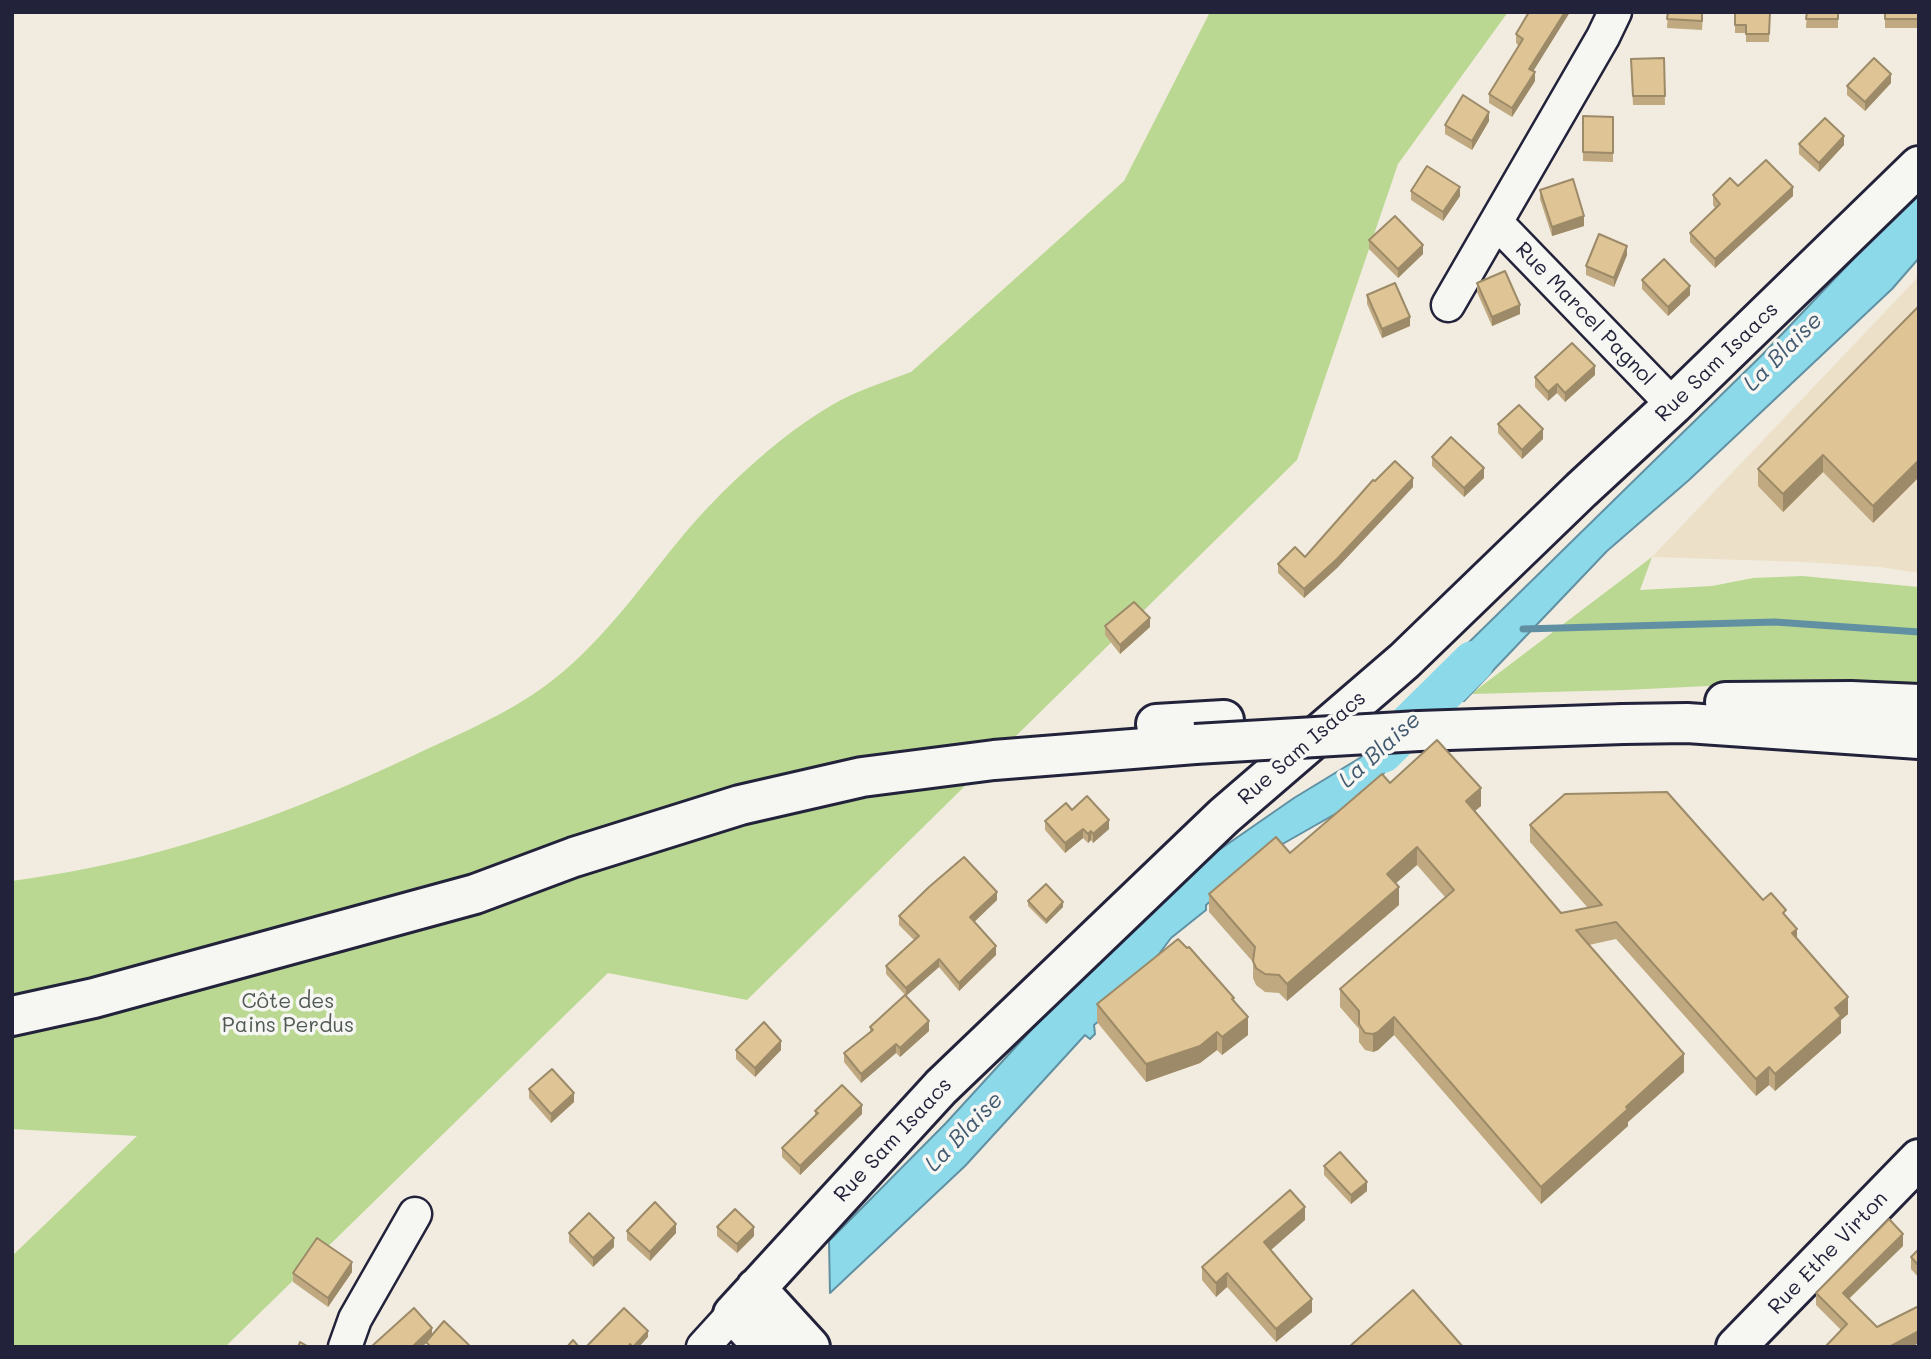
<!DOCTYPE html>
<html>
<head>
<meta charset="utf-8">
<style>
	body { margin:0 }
	#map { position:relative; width:1931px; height:1359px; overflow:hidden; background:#f1ecdf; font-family:Mali,sans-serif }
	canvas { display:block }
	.frame { position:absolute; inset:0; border:14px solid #22223b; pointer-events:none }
</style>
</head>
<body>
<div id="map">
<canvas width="1931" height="1359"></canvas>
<div class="frame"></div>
</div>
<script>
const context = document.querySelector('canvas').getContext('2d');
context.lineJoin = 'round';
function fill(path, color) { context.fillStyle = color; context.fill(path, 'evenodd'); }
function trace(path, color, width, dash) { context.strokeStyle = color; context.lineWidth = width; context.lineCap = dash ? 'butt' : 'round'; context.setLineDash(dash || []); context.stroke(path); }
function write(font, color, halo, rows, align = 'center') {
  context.font = font + ' Mali,sans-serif'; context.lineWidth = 7; context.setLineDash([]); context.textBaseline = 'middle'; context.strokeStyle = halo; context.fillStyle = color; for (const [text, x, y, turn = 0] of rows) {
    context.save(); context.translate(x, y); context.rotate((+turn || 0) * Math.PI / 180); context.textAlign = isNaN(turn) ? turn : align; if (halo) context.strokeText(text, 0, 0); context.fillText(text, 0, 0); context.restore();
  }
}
fill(new Path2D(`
	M 1919,276 L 1919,573 L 1880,567 L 1805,562 L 1652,557 Z`), '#ece0c9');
fill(new Path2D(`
	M 1210,12 L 1508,12 L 1398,164 L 1297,460 L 747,1000 L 608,973 L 225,1347 L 12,1347 L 12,1256 L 137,1136 L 12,1129 L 12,881 C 62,874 110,865 158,852 C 250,828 341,790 427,749 C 475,727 524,706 565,670 C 613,629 650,574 691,526 C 730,482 782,434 832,405 C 856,391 884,382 911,372 L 1124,181 Z
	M 1652,557 L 1640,590 L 1712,586 L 1753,578 L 1802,576 L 1919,587 L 1919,683 L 1749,684 L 1625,690 L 1471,694 Z`), '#bad891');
const water = new Path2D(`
	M 1919,190 L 1919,258 L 1892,289 L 1689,480 L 1607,551 L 1464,701 L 1407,703 L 1763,354 Z
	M 1408,747 L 1358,801 L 1272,850 L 1206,905 L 1206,910 L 1171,938 L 1123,1002 L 1094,1025 L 1095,1034 L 1090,1039 L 1085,1035 L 965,1166 L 830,1293 L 829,1241 L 946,1123 L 1032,1029 L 1141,919 L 1152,914 L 1152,909 L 1193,868 L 1294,798 L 1363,756 L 1368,749 Z`);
fill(water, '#8bd9e9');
trace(water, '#6190a3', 2);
trace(new Path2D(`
	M 1523,629 L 1775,622 L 1919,632`), '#6190a3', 7);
trace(new Path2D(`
	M 1382,752 L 1473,662`), '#8bd9e9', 42);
const minor = new Path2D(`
	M 1496,222 L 1673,405
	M 1448,305 L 1603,37 L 1615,12
	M 345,1347 L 355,1319 L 415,1214
	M 703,1347 L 733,1314`);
const major = new Path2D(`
	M 1725,702 L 1851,701 L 1919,704
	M 1156,724 L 1224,720
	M 1623,724 L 1687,723 L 1919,739
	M 12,1016 L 94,998 L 475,894 L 574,857 L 740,805 L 862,777 L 994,760 L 1195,744
	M 756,1288 L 810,1347
	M 764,1347 L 733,1314 L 941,1087 L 1224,816 L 1404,661 L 1581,490 L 1673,405 L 1919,166
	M 1736,1347 L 1919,1159`);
trace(minor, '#22223b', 37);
trace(major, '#22223b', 44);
trace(minor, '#f6f6f2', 32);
trace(major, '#f6f6f2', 38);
const majorBridge = new Path2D(`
	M 1195,744 L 1419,731 L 1623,724`);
trace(majorBridge, '#22223b', 44, []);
trace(majorBridge, '#f6f6f2', 38);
fill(new Path2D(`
	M 1529,12 L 1570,12 L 1533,71 L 1535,81 L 1512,117 L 1489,103 L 1489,94 L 1519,46 L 1516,43 L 1516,34 Z
	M 1668,12 L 1703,12 L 1702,30 L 1667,28 Z
	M 1735,12 L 1770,12 L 1769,42 L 1746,42 L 1746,33 L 1735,33 Z
	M 1807,12 L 1838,12 L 1838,28 L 1806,28 Z
	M 1885,12 L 1919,12 L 1919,28 L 1885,28 Z
	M 1664,58 L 1665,105 L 1633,105 L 1631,68 Z
	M 1891,83 L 1865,111 L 1847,95 L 1847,86 Z
	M 1583,116 L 1613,117 L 1613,162 L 1583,161 Z
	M 1489,121 L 1472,150 L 1445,134 L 1445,125 Z
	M 1799,144 L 1844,145 L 1819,172 L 1799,154 Z
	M 1738,186 L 1793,196 L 1715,268 L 1690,242 L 1690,233 L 1715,208 L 1713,205 L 1713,195 Z
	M 1540,190 L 1584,226 L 1552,236 L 1540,199 Z
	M 1411,191 L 1460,196 L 1443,221 L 1411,200 Z
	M 1369,240 L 1423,254 L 1398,278 L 1369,249 Z
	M 1627,255 L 1614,287 L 1586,275 L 1586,266 Z
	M 1642,280 L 1690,295 L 1668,316 L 1642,289 Z
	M 1477,283 L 1520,314 L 1492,326 L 1477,292 Z
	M 1367,295 L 1410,326 L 1382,338 L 1367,304 Z
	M 1919,306 L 1919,477 L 1873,523 L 1823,472 L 1783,512 L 1758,486 L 1758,469 Z
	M 1595,375 L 1565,402 L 1557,393 L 1548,401 L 1535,387 L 1535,377 Z
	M 1498,424 L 1543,439 L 1522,459 L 1498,433 Z
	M 1432,457 L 1484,478 L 1464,497 L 1432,466 Z
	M 1375,481 L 1413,487 L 1337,568 L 1304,598 L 1278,573 L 1278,564 L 1305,557 Z
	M 1105,626 L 1150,627 L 1120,654 L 1105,635 Z
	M 1390,783 L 1481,806 L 1475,811 L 1561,913 L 1588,908 L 1530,842 L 1530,825 L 1763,900 L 1786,917 L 1797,938 L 1848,1014 L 1841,1020 L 1841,1033 L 1775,1091 L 1769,1085 L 1756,1096 L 1616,939 L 1589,945 L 1684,1072 L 1628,1122 L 1628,1126 L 1541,1204 L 1394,1035 L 1378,1050 L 1373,1052 L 1365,1050 L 1359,1042 L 1359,1029 L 1340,1007 L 1340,989 L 1445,897 L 1417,865 L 1396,883 L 1399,905 L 1287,1001 L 1279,993 L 1265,992 L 1256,985 L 1253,978 L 1253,962 L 1209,912 L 1209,894 L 1290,853 Z
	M 1072,810 L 1109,829 L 1093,843 L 1091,840 L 1088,843 L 1083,838 L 1065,853 L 1045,830 L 1045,821 Z
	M 997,900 L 974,922 L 996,955 L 959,991 L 939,967 L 906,996 L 886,974 L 886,966 L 914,940 L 899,925 L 899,916 Z
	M 1028,901 L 1063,907 L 1046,924 L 1028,906 Z
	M 1234,1002 L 1248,1035 L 1222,1055 L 1217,1050 L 1200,1063 L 1146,1082 L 1097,1022 L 1097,1004 Z
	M 870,1027 L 929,1031 L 900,1057 L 896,1053 L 861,1083 L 844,1062 L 844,1053 L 870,1033 Z
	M 736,1050 L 781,1050 L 755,1077 L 736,1059 Z
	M 529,1089 L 574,1102 L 551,1123 L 529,1098 Z
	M 815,1111 L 862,1114 L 800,1175 L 782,1157 L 782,1148 L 815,1116 Z
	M 1324,1166 L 1367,1191 L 1351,1204 L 1324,1175 Z
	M 1305,1220 L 1271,1250 L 1312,1312 L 1276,1342 L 1227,1287 L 1216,1297 L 1202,1280 L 1202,1267 Z
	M 717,1227 L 754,1236 L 737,1253 L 717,1236 Z
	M 627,1231 L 676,1233 L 650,1261 L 627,1240 Z
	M 569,1233 L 614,1247 L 593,1267 L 569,1242 Z
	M 1903,1246 L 1849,1299 L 1877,1327 L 1919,1306 L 1919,1343 L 1911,1347 L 1825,1347 L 1841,1330 L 1816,1305 L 1816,1293 Z
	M 1919,1249 L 1919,1278 L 1911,1269 L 1911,1257 Z
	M 352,1272 L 328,1307 L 293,1282 L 293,1273 Z`), '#c0a980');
fill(new Path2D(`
	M 1565,12 L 1570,12 L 1529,78 L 1529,69 Z
	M 1535,72 L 1535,81 L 1512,117 L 1512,108 Z
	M 1891,74 L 1891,83 L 1865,111 L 1865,102 Z
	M 1489,112 L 1489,121 L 1472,150 L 1472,141 Z
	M 1844,136 L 1844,145 L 1819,172 L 1819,163 Z
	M 1460,187 L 1460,196 L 1443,221 L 1443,212 Z
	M 1793,187 L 1793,196 L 1715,268 L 1715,259 Z
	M 1584,216 L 1584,226 L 1552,236 L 1552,227 Z
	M 1423,245 L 1423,254 L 1398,278 L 1398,269 Z
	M 1627,246 L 1627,255 L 1614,287 L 1614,278 Z
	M 1690,286 L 1690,295 L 1668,316 L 1668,307 Z
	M 1520,305 L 1520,314 L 1492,326 L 1492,317 Z
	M 1410,317 L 1410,326 L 1382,338 L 1382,329 Z
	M 1595,366 L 1595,375 L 1565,402 L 1565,393 Z
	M 1557,384 L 1557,393 L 1548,401 L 1548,392 Z
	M 1543,429 L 1543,439 L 1522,459 L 1522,450 Z
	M 1823,455 L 1823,472 L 1783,512 L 1783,494 Z
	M 1919,460 L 1919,477 L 1873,523 L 1873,506 Z
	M 1484,468 L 1484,478 L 1464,497 L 1464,488 Z
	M 1413,478 L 1413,487 L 1337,568 L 1304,598 L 1304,589 Z
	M 1150,618 L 1150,627 L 1120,654 L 1120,645 Z
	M 1481,788 L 1481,806 L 1466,818 L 1466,801 Z
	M 1109,820 L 1109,829 L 1093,843 L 1093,834 Z
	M 1083,829 L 1083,838 L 1065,853 L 1065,843 Z
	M 1091,831 L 1091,840 L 1088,843 L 1088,834 Z
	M 1417,847 L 1417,865 L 1387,891 L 1387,874 Z
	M 1399,887 L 1399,905 L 1287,1001 L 1287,984 Z
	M 997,892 L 997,900 L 970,926 L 970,917 Z
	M 1063,902 L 1063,907 L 1046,924 L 1046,920 Z
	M 1797,929 L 1797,946 L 1792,933 Z
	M 996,946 L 996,955 L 959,991 L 959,983 Z
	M 939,959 L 939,967 L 906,996 L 906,988 Z
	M 1848,997 L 1848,1014 L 1841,1020 L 1841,1033 L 1775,1091 L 1775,1074 L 1835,1008 Z
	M 1248,1017 L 1248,1035 L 1222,1055 L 1222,1037 Z
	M 1394,1017 L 1394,1035 L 1378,1050 L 1373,1052 L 1373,1034 Z
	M 929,1021 L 929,1031 L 900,1057 L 900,1048 Z
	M 1217,1032 L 1217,1050 L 1200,1063 L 1146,1082 L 1146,1064 Z
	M 781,1041 L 781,1050 L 755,1077 L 755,1068 Z
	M 896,1044 L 896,1053 L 861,1083 L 861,1074 Z
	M 1684,1054 L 1684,1072 L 1628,1122 L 1628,1126 L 1541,1204 L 1541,1187 L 1626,1107 Z
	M 1769,1067 L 1769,1085 L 1756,1096 L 1756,1079 Z
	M 574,1093 L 574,1102 L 551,1123 L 551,1114 Z
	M 862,1105 L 862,1114 L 800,1175 L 800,1166 Z
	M 1367,1182 L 1367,1191 L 1351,1204 L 1351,1195 Z
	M 1305,1207 L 1305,1220 L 1264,1256 L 1264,1242 Z
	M 676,1224 L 676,1233 L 650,1261 L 650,1252 Z
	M 754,1227 L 754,1236 L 737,1253 L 737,1244 Z
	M 1903,1234 L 1903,1246 L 1843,1304 L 1843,1293 Z
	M 614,1238 L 614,1247 L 593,1267 L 593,1258 Z
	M 352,1262 L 352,1272 L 328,1307 L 328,1298 Z
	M 1227,1273 L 1227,1287 L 1216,1297 L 1216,1283 Z
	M 1312,1299 L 1312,1312 L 1276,1342 L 1276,1329 Z
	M 432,1328 L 432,1338 L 422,1347 L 412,1347 Z
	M 648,1331 L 648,1337 L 639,1347 L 633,1347 Z
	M 1919,1331 L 1919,1343 L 1911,1347 L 1889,1347 Z`), '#9c8a68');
const building = new Path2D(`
	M 1529,12 L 1565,12 L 1529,69 L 1535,72 L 1512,108 L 1489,94 L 1523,39 L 1516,34 Z
	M 1668,12 L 1702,12 L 1702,21 L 1667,19 Z
	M 1735,12 L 1770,12 L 1769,34 L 1746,34 L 1746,25 L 1735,25 Z
	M 1807,12 L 1838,12 L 1838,19 L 1806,19 Z
	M 1885,12 L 1919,12 L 1919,19 L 1885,19 Z
	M 1664,58 L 1665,96 L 1633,96 L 1631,59 Z
	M 1874,58 L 1891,74 L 1865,102 L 1847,86 Z
	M 1463,95 L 1489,112 L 1472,141 L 1445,125 Z
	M 1583,116 L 1613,117 L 1613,153 L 1583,152 Z
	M 1825,118 L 1844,136 L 1819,163 L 1799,144 Z
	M 1766,160 L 1793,187 L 1715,259 L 1690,233 L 1720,204 L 1713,195 L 1730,178 L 1738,186 Z
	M 1427,166 L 1460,187 L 1443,212 L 1411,191 Z
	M 1573,179 L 1584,216 L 1552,227 L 1540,190 Z
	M 1395,216 L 1423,245 L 1398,269 L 1369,240 Z
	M 1599,234 L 1627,246 L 1614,278 L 1586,266 Z
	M 1664,259 L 1690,286 L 1668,307 L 1642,280 Z
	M 1505,271 L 1520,305 L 1492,317 L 1477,283 Z
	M 1395,283 L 1410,317 L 1382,329 L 1367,295 Z
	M 1919,306 L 1919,460 L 1873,506 L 1823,455 L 1783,494 L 1758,469 Z
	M 1572,343 L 1595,366 L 1565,393 L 1557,384 L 1548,392 L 1535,377 Z
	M 1519,405 L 1543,429 L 1522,450 L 1498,424 Z
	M 1451,437 L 1484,468 L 1464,488 L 1432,457 Z
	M 1395,461 L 1413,478 L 1337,559 L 1304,589 L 1278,564 L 1295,547 L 1305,557 L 1373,480 L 1375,481 Z
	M 1134,602 L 1150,618 L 1120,645 L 1105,626 Z
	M 1437,740 L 1481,788 L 1466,801 L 1561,913 L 1602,905 L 1530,825 L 1565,794 L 1667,792 L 1763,900 L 1771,893 L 1786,910 L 1783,913 L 1797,929 L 1792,933 L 1848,997 L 1835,1008 L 1841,1016 L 1775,1074 L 1769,1067 L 1756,1079 L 1616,922 L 1576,930 L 1684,1054 L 1626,1107 L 1628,1109 L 1541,1187 L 1394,1017 L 1378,1032 L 1373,1034 L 1365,1033 L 1359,1024 L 1359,1011 L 1340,989 L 1454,890 L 1417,847 L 1387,874 L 1399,887 L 1287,984 L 1279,975 L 1265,974 L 1256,968 L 1253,961 L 1255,947 L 1209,894 L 1276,837 L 1290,853 L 1382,774 L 1390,783 Z
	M 1087,796 L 1109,820 L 1093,834 L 1091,831 L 1088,834 L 1083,829 L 1065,843 L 1045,821 L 1066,803 L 1072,810 Z
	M 964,857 L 997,892 L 970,917 L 996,946 L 959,983 L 939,959 L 906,988 L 886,966 L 919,936 L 899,916 L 929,887 Z
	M 1046,884 L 1063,902 L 1046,920 L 1028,901 Z
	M 1178,939 L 1187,948 L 1189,947 L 1234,998 L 1232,999 L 1248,1017 L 1222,1037 L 1217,1032 L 1200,1046 L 1146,1064 L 1097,1004 Z
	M 905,995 L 929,1021 L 900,1048 L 896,1044 L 861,1074 L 844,1053 L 873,1030 L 870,1027 Z
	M 764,1022 L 781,1041 L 755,1068 L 736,1050 Z
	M 552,1069 L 574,1093 L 551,1114 L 529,1089 Z
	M 842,1085 L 862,1105 L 800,1166 L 782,1148 L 818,1113 L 815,1111 Z
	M 1340,1152 L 1367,1182 L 1351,1195 L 1324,1166 Z
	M 1290,1190 L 1305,1207 L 1264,1242 L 1312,1299 L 1276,1329 L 1227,1273 L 1216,1283 L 1202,1267 Z
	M 655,1202 L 676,1224 L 650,1252 L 627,1231 Z
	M 735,1209 L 754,1227 L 737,1244 L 717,1227 Z
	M 589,1213 L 614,1238 L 593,1258 L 569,1233 Z
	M 1889,1219 L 1903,1234 L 1843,1293 L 1877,1327 L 1919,1306 L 1919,1331 L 1889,1347 L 1825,1347 L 1847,1324 L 1816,1293 Z
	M 317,1238 L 352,1262 L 328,1298 L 293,1273 Z
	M 1919,1249 L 1919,1266 L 1911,1257 Z
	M 1413,1290 L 1463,1347 L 1349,1347 Z
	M 414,1308 L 432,1328 L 412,1347 L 373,1347 L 372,1346 Z
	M 624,1308 L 648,1331 L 633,1347 L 630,1344 L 628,1347 L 586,1347 Z
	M 444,1321 L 471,1347 L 431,1347 L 426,1342 Z
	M 573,1340 L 579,1347 L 567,1347 Z
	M 300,1342 L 309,1347 L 298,1347 Z`);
fill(building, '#dfc595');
trace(building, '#9c8a68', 2);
write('21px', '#22223b', '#f6f6f2', [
	["Rue Marcel Pagnol",1585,314,46],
	["Rue Sam Isaacs",1717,362,-44],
	["Rue Sam Isaacs",1302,748,-41],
	["Rue Sam Isaacs",893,1140,-47],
	["Rue Ethe Virton",1828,1253,-46]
]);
write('21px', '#505955', '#f6f6f2', [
	["Côte des",288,1002],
	["Pains Perdus",288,1026]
]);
write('italic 23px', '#42596f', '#f6f6f2', [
	["La Blaise",1783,352,-45],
	["La Blaise",1380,750,-42],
	["La Blaise",964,1132,-46]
]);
</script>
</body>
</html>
